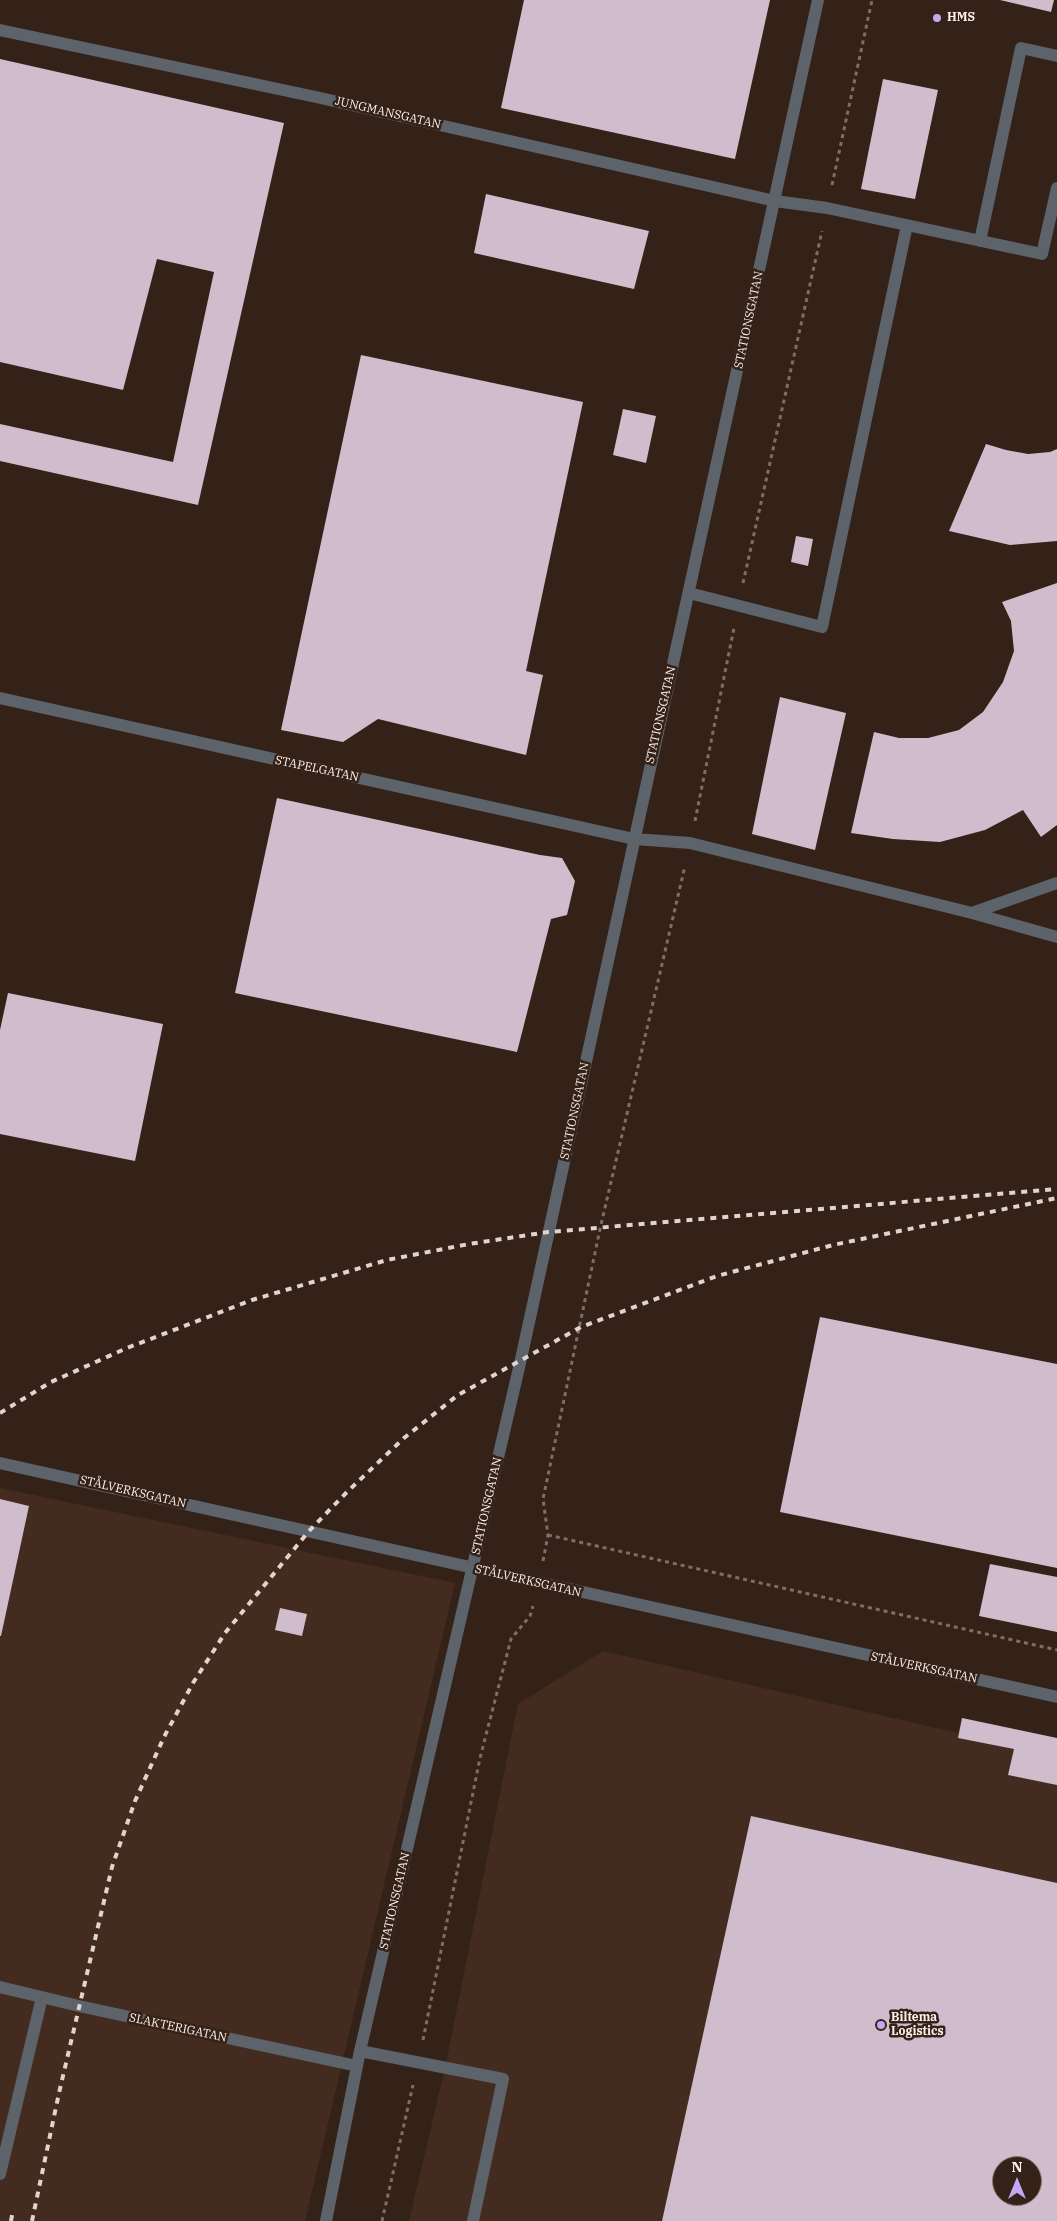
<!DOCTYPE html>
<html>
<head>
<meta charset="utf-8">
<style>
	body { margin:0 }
	#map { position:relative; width:1057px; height:2221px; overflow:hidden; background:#342218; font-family:"IBM Plex Serif",serif }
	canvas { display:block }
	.north { position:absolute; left:992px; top:2156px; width:50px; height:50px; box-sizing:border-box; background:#342218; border:1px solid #84746c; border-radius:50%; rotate:0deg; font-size:14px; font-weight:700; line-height:20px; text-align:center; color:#fdf0ea }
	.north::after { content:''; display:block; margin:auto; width:18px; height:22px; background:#c1a8f3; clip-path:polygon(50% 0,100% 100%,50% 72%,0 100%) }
</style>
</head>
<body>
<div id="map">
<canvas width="1057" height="2221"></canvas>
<div class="north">N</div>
</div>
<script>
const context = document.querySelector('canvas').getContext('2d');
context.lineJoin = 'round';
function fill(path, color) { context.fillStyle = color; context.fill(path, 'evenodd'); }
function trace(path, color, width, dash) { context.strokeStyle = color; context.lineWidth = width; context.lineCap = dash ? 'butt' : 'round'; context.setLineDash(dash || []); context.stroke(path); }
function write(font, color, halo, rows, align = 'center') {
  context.font = font + ' "IBM Plex Serif",serif'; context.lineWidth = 5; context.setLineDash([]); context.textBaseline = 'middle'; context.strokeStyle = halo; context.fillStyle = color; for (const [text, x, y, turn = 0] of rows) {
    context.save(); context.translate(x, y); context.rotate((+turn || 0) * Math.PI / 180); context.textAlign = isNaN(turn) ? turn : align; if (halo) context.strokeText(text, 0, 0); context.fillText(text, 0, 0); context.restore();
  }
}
fill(new Path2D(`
	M 0,1488 L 455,1583 L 305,2221 L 0,2221 Z
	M 603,1651 L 958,1733 L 962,1718 L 1057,1738 L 1057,2221 L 409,2221 L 445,2068 L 518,1704 ZM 1002,2166 L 1032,2166 L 1032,2196 L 1002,2196 Z`), '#432b1f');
fill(new Path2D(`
	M 524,0 L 770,0 L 735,159 L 501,108 Z
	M 1000,0 L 1054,0 L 1051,12 Z
	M 0,59 L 284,123 L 198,505 L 0,461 L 0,424 L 173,462 L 214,272 L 157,259 L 123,390 L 0,362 Z
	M 883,79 L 938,90 L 915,199 L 861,189 Z
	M 486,194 L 649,231 L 634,289 L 474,253 Z
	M 361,355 L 583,402 L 526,671 L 543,675 L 526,755 L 378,719 L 343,742 L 281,730 Z
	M 623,409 L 656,416 L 646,463 L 613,455 Z
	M 986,444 L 1006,450 L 1028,454 L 1050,452 L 1057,449 L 1057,541 L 1010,545 L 949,531 Z
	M 796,536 L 813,539 L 808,566 L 791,562 Z
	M 1057,583 L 1057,825 L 1041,837 L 1023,810 L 985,830 L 940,842 L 893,839 L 851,833 L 874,732 L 899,738 L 928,738 L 959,730 L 983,712 L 1003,682 L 1014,651 L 1011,621 L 1002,602 Z
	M 780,697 L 846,713 L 815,850 L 752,834 Z
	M 277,798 L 540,855 L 562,858 L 575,881 L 567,915 L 551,919 L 517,1052 L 235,993 Z
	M 8,993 L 163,1024 L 135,1161 L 0,1134 L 0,1030 Z
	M 820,1317 L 1057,1364 L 1057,1568 L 780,1512 Z
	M 0,1499 L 29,1506 L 1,1636 L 0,1636 Z
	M 990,1564 L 1057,1577 L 1057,1632 L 979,1616 Z
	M 280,1608 L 307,1614 L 302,1636 L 275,1630 Z
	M 962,1718 L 1057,1738 L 1057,1785 L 1008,1775 L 1014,1749 L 958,1738 Z
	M 751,1816 L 1057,1883 L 1057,2221 L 662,2221 ZM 1002,2166 L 1032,2166 L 1032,2196 L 1002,2196 Z`), '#cfbccd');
trace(new Path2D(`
	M 832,185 L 872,0
	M 743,583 L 822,231
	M 695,821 L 734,628
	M 548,1535 L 1057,1650
	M 543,1561 L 548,1535 L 543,1499 L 600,1229 L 685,866
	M 423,2040 L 480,1758 L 511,1639 L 530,1616 L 533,1606
	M 382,2221 L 413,2085`), '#7e6e66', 3, [4, 4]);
trace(new Path2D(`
	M 0,30 L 316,97 L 775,201 L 827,208 L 1042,254 L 1057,188
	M 980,241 L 1021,48 L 1057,56
	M 689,593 L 822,627 L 907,225
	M 0,698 L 634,839 L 690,843 L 972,913 L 1057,883
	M 972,913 L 1057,937
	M 0,1463 L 1057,1697
	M 0,1987 L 79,2006 L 357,2066
	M 360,2051 L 503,2079 L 473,2221
	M 0,2174 L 42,1997
	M 326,2221 L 360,2051 L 521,1359 L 818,0`), '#5c636a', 12);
trace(new Path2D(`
	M 0,1413 L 51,1382 L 127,1348 L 252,1300 L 387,1260 L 469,1244 L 548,1232 L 1057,1189
	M 11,2221 L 13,2210
	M 32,2221 L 59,2093 L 112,1867 L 135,1801 L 164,1737 L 193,1683 L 225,1633 L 309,1531 L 346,1493 L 404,1438 L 458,1395 L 581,1327 L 717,1276 L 833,1245 L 1057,1198`), '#e1d4cd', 4, [6, 6]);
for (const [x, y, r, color] of [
	[937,18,5,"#c1a8f3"],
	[881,2025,5,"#c1a8f3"]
]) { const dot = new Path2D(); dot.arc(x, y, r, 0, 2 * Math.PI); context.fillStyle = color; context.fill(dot); trace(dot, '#342218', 2); }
write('bold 12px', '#fdf0ea', '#342218', [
	["HMS",947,18],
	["Biltema",891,2018],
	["Logistics",891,2032]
], 'left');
write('12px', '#fdf0ea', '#342218', [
	["JUNGMANSGATAN",388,113,13],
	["STATIONSGATAN",749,320,-78],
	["STATIONSGATAN",661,715,-77],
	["STAPELGATAN",317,769,12],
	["STATIONSGATAN",575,1111,-78],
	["STÅLVERKSGATAN",133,1492,13],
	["STATIONSGATAN",487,1506,-77],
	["STÅLVERKSGATAN",528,1581,13],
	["STÅLVERKSGATAN",924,1668,12],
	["STATIONSGATAN",395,1901,-77],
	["SLAKTERIGATAN",178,2028,12]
]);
</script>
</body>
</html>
